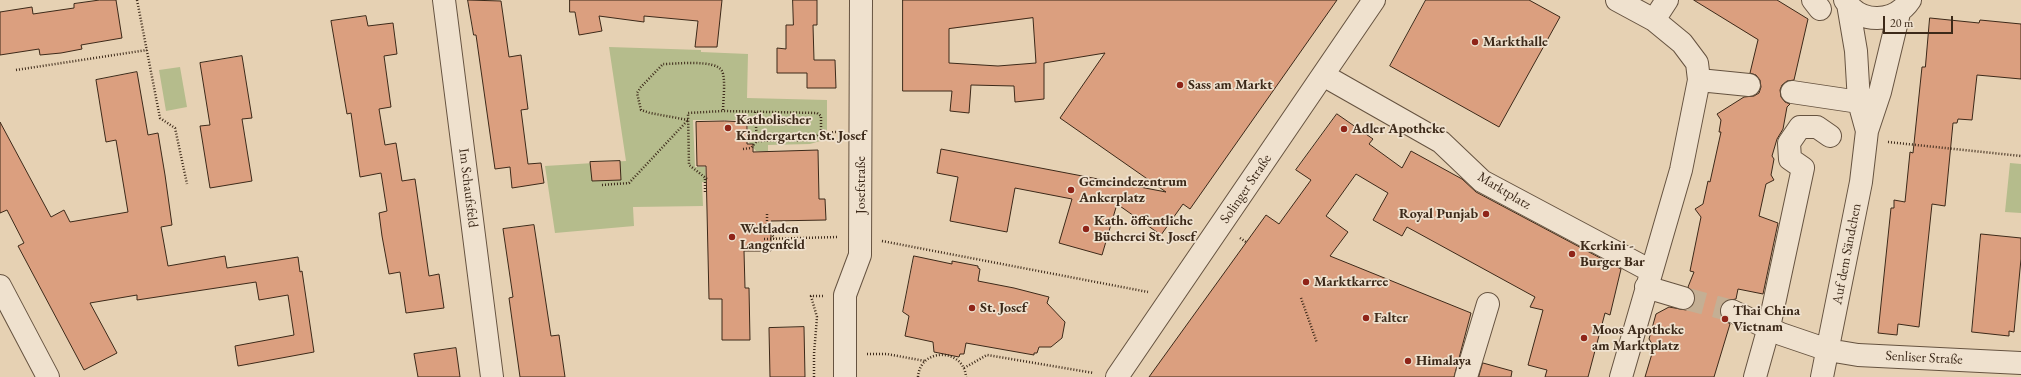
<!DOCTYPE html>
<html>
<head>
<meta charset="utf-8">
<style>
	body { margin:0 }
	#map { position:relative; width:2021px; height:377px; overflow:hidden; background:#e6d1b3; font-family:"EB Garamond",serif }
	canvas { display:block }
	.scale { position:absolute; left:1883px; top:16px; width:70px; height:18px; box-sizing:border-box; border:2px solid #3c2919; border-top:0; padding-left:5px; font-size:12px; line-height:14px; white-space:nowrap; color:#3c2919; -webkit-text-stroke:3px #efe1ce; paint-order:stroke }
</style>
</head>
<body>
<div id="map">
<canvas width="2021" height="377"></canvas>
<div class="scale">20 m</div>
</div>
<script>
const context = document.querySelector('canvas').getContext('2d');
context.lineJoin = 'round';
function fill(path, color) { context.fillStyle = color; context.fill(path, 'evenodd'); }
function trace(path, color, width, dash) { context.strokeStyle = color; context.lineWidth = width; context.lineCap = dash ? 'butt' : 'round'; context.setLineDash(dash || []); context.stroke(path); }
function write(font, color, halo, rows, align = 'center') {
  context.font = font + ' "EB Garamond",serif'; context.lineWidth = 3.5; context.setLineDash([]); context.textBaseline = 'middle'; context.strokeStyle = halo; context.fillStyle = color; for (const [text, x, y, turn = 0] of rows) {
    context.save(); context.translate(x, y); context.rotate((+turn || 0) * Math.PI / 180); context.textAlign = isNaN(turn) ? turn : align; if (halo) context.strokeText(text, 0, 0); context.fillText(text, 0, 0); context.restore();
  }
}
fill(new Path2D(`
	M 609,47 L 701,50 L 701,52 L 748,54 L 747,98 L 827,100 L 827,139 L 810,144 L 768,145 L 768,151 L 756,151 L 748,141 L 748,120 L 693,120 L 695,167 L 705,167 L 706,182 L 702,182 L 703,206 L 633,207 L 634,226 L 555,233 L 545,166 L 626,161 Z
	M 180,67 L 187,107 L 166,111 L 159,70 Z
	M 2010,163 L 2021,164 L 2021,213 L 2005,212 Z`), '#b5bc8c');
const building = new Path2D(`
	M 100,0 L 116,0 L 122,38 L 81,45 L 82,49 L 61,53 L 40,55 L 39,49 L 0,55 L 0,12 L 32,7 L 33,14 L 74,8 L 74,4 Z
	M 468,0 L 501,1 L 509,57 L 521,55 L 528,109 L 521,110 L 528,164 L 541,163 L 544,183 L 512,188 L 510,167 L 495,169 L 476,35 L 474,35 Z
	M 570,0 L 722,0 L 717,47 L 695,47 L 698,21 L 644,16 L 644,22 L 599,16 L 602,31 L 579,35 L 575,12 L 570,12 Z
	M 793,0 L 817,0 L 817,25 L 813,25 L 814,60 L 835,60 L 836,88 L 807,88 L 807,73 L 777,73 L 777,48 L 786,49 L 786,25 L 793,25 Z
	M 903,0 L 1337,0 L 1190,209 L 1183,204 L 1161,235 L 1117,204 L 1102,255 L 1059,243 L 1072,199 L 1015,188 L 1007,232 L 950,221 L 958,177 L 937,173 L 941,149 L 1166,192 L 1060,118 L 1105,53 L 1044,63 L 1044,99 L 1015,102 L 1014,86 L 971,85 L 969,113 L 950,111 L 952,91 L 903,91 ZM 1033,18 L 1036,63 L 998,66 L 949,63 L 949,29 Z
	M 1426,0 L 1529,0 L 1560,17 L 1499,127 L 1390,66 Z
	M 1694,0 L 1777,0 L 1808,19 L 1794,80 L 1787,81 L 1782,85 L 1780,90 L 1781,97 L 1785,102 L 1790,104 L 1787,107 L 1783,129 L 1777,139 L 1772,156 L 1774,159 L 1771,175 L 1774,180 L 1766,184 L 1759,216 L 1778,223 L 1763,294 L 1738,289 L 1736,299 L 1725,301 L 1721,305 L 1720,312 L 1722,318 L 1730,324 L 1714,377 L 1645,377 L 1654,347 L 1649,339 L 1656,314 L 1669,307 L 1686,310 L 1692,307 L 1695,301 L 1695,295 L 1688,287 L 1694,272 L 1690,271 L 1701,217 L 1695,209 L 1703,204 L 1708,181 L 1710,182 L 1721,132 L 1719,132 L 1721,120 L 1717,114 L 1744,97 L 1754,96 L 1759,93 L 1761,87 L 1760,80 L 1756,75 L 1750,73 L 1758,40 Z
	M 366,16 L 368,26 L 393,23 L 397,54 L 384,56 L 391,107 L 379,109 L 385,145 L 396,143 L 402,181 L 415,179 L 429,276 L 439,274 L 444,308 L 406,313 L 400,272 L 389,274 L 382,236 L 379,213 L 387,211 L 381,173 L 360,177 L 351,113 L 347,114 L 331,21 Z
	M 1930,18 L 1979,23 L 1980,20 L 2021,24 L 2021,79 L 1977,75 L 1972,120 L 1958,119 L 1957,123 L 1953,123 L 1945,206 L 1932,204 L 1919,327 L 1898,324 L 1897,335 L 1878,333 L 1891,208 L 1894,208 L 1894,200 L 1905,202 L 1910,152 L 1913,153 L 1922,67 L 1925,67 Z
	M 242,56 L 252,118 L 242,119 L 252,181 L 210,188 L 200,126 L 210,125 L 200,63 Z
	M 137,72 L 148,135 L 158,133 L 165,175 L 172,225 L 161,227 L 168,266 L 225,256 L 227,268 L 298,257 L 300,272 L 302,271 L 314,352 L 238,366 L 235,346 L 294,335 L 288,295 L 259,300 L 256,282 L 137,300 L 137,295 L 90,303 L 117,353 L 84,370 L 18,246 L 24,243 L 7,210 L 0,213 L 0,122 L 51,217 L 64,210 L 70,222 L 128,212 L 116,140 L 106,142 L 96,80 Z
	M 1337,114 L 1373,139 L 1369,144 L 1402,168 L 1411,151 L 1462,179 L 1476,192 L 1621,269 L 1610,315 L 1605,313 L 1588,377 L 1545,377 L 1547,370 L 1528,365 L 1543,310 L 1530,307 L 1535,297 L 1407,227 L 1402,236 L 1373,220 L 1388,193 L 1356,174 L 1326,216 L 1348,232 L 1330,256 L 1471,313 L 1454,377 L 1149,377 L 1266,215 L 1279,224 L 1311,180 L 1296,170 Z
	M 725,121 L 747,122 L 747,144 L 753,144 L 753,152 L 818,150 L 819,199 L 825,199 L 826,220 L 771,221 L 771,251 L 744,251 L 745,288 L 749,288 L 750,340 L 722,340 L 722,299 L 709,299 L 706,166 L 697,166 L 696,122 Z
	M 620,161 L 621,180 L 592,181 L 590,162 Z
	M 534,225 L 551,336 L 559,335 L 565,377 L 520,377 L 509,298 L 513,297 L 503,229 Z
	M 1981,234 L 2021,238 L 2021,259 L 2014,332 L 2009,331 L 2009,336 L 1972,332 Z
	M 914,256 L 952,264 L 952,261 L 978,266 L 978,268 L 980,269 L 978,281 L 1014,288 L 1049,297 L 1047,303 L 1065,322 L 1062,338 L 1051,347 L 1039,347 L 1037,353 L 1034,353 L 1034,355 L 966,343 L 964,354 L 960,354 L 959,357 L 934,352 L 933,342 L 905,336 L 909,316 L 903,312 Z
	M 804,327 L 805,377 L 770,377 L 769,328 Z
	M 456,348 L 460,377 L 418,377 L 414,354 Z
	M 1483,363 L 1512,371 L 1511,377 L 1479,377 Z`);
fill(building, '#db9f7f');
trace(building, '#3c2919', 1);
trace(new Path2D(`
	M 1683,298 L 1732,311`), '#c4af94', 22, [22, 11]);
const minor = new Path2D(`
	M 444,0 L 492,377
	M 1617,0 L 1654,20 L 1682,43 L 1697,63 L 1699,80 L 1681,170 L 1621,377
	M 1813,0 L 1820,9
	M 1845,0 C 1860,25 1895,23 1910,0
	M 1848,4 L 1856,51 L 1859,102 L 1867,131
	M 1654,20 L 1667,0
	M 1323,75 L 1441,142 L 1482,181 L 1651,271
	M 1699,80 L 1749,85
	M 1792,92 L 1859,102
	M 0,286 L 48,377
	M 1646,287 L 1683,298
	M 1732,311 L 1781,334 L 1828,350 L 1858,355 L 2021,363
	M 845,377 L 845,295 L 860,255 L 861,0
	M 1117,377 L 1374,0
	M 1466,377 L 1488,304
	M 1755,377 L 1769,327 L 1803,168 L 1790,159 L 1789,143 L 1800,127 L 1817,127 L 1830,136
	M 1822,377 L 1861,182 L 1867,131 L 1880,92 L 1899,13`);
trace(minor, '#665340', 24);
trace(new Path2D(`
	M 137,0 L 160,118 L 175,128 L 187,184
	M 16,70 L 147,50
	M 755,112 L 757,141 L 809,140 L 821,133
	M 688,120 L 650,113 L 641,110 L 637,93 L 641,87 L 663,64 C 675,64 716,59 722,71 C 726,79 723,101 723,111
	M 1888,142 L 2021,156
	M 743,149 L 751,148 L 757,141
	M 705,179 L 705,193
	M 707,179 L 689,165 L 688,113 L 723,111 L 817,113 L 821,116 L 821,133 L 836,132
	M 602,185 L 629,183 L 688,120
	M 767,214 L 767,230 L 775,238
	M 1240,238 L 1246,242
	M 764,239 L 838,237
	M 882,241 L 1148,292
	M 1301,298 L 1317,343
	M 867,354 L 887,354 L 925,361
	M 964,368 L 987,355 L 1094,373
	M 814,377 L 814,354 L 817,317 L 811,296 L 823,296
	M 918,377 C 920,347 964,348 966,377`), '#3c2919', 2.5, [1, 2]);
trace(minor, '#efe1ce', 22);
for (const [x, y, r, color] of [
	[1475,42,4,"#8f2418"],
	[1180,85,4,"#8f2418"],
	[728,128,4,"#8f2418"],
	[1344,129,4,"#8f2418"],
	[1071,190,4,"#8f2418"],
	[1486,214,4,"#8f2418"],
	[1086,229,4,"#8f2418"],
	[732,237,4,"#8f2418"],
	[1572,254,4,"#8f2418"],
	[1306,282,4,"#8f2418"],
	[972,308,4,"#8f2418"],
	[1366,318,4,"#8f2418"],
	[1725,319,4,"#8f2418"],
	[1584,338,4,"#8f2418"],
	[1408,361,4,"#8f2418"]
]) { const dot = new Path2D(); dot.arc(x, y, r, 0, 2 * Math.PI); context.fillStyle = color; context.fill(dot); trace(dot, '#efe1ce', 1.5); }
write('bold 14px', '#3c2919', '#efe1ce', [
	["Markthalle",1483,42],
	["Sass am Markt",1188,85],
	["Katholischer",736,120],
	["Kindergarten St. Josef",736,136],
	["Adler Apotheke",1352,129],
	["Gemeindezentrum",1079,182],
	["Ankerplatz",1079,198],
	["Royal Punjab",1478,214,"right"],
	["Kath. öffentliche",1094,221],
	["Bücherei St. Josef",1094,237],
	["Weltladen",740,229],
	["Langenfeld",740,245],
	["Kerkini -",1580,246],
	["Burger Bar",1580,262],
	["Marktkarree",1314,282],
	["St. Josef",980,308],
	["Thai China",1733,311],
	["Vietnam",1733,327],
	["Falter",1374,318],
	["Moos Apotheke",1592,330],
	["am Marktplatz",1592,346],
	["Himalaya",1416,361]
], 'left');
write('14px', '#3c2919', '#efe1ce', [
	["Josefstraße",861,185,-90],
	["Im Schaufsfeld",468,188,83],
	["Solinger Straße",1246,189,-56],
	["Marktplatz",1504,191,31],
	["Auf dem Sändchen",1847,254,-79],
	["Senliser Straße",1924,358,3]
]);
</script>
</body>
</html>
